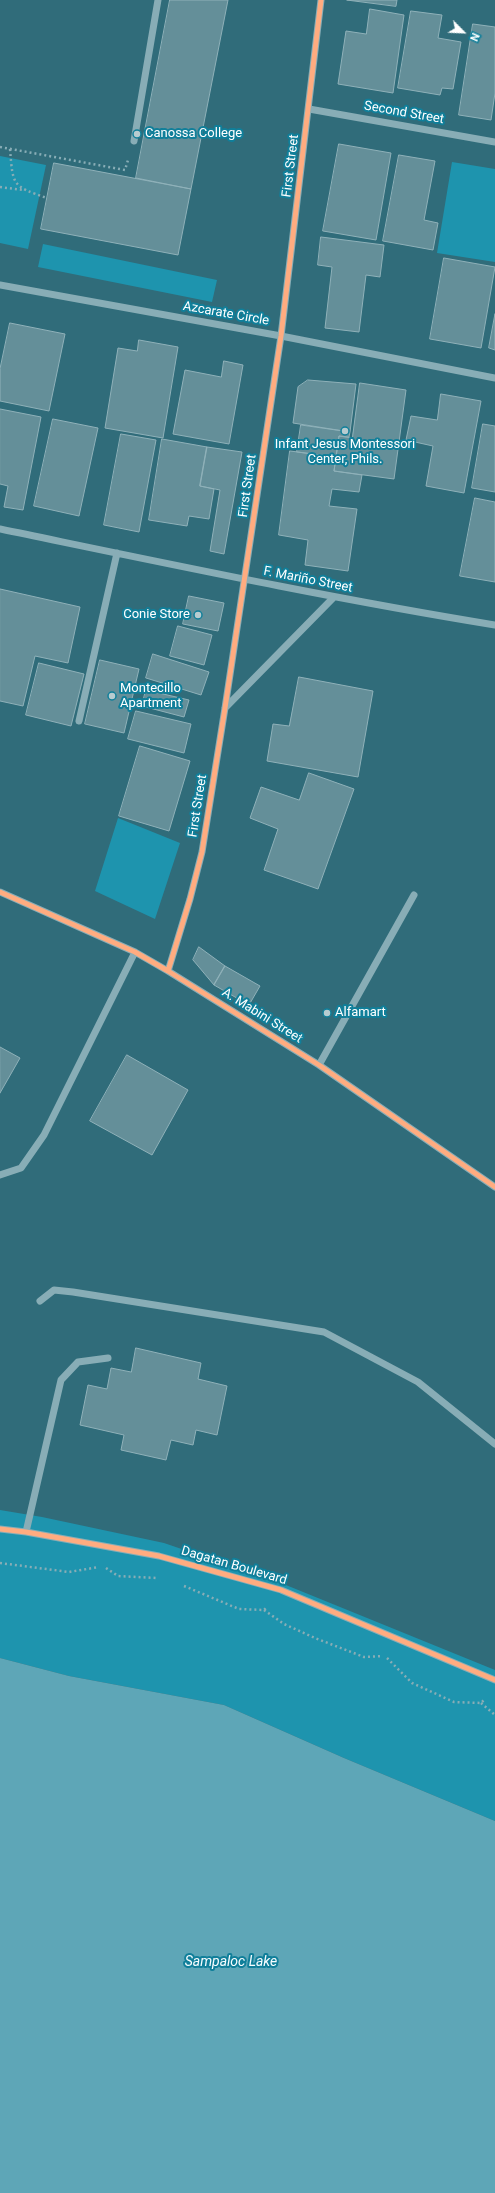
<!DOCTYPE html>
<html>
<head>
<meta charset="utf-8">
<style>
	body { margin:0 }
	#map { position:relative; width:495px; height:2193px; overflow:hidden; background:#306c7a; font-family:Roboto,sans-serif }
	canvas { display:block }
	.north { position:absolute; left:443px; top:12px; width:40px; height:40px; -webkit-text-stroke:3px #107f9a; paint-order:stroke; rotate:114deg; font-size:11px; font-weight:700; line-height:16px; text-align:center; color:#fff }
	.north::after { content:''; display:block; margin:auto; width:14px; height:18px; background:#fff; clip-path:polygon(50% 0,100% 100%,50% 72%,0 100%) }
</style>
</head>
<body>
<div id="map">
<canvas width="495" height="2193"></canvas>
<div class="north">N</div>
</div>
<script>
const context = document.querySelector('canvas').getContext('2d');
context.lineJoin = 'round';
function fill(path, color) { context.fillStyle = color; context.fill(path, 'evenodd'); }
function trace(path, color, width, dash) { context.strokeStyle = color; context.lineWidth = width; context.lineCap = dash ? 'butt' : 'round'; context.setLineDash(dash || []); context.stroke(path); }
function write(font, color, halo, rows, align = 'center') {
  context.font = font + ' Roboto,sans-serif'; context.lineWidth = 4; context.setLineDash([]); context.textBaseline = 'middle'; context.strokeStyle = halo; context.fillStyle = color; for (const [text, x, y, turn = 0] of rows) {
    context.save(); context.translate(x, y); context.rotate((+turn || 0) * Math.PI / 180); context.textAlign = isNaN(turn) ? turn : align; if (halo) context.strokeText(text, 0, 0); context.fillText(text, 0, 0); context.restore();
  }
}
fill(new Path2D(`
	M 0,156 L 46,165 L 28,249 L 0,243 Z
	M 452,162 L 495,169 L 495,262 L 437,253 Z
	M 43,244 L 217,280 L 212,302 L 38,267 Z
	M 118,818 L 180,843 L 155,919 L 95,891 Z
	M 0,1510 L 42,1517 L 164,1543 L 281,1583 L 495,1670 L 495,1821 L 344,1758 L 224,1705 L 69,1676 L 0,1658 Z`), '#1e94ae');
fill(new Path2D(`
	M 0,1658 L 69,1676 L 224,1705 L 344,1758 L 495,1821 L 495,2193 L 0,2193 Z`), '#5ea6b7');
const building = new Path2D(`
	M 170,0 L 228,0 L 191,189 L 136,178 Z
	M 347,0 L 397,0 L 396,6 Z
	M 370,9 L 404,15 L 393,93 L 338,84 L 346,31 L 366,34 Z
	M 411,11 L 442,15 L 438,38 L 461,42 L 453,89 L 442,88 L 440,95 L 398,88 Z
	M 473,24 L 495,27 L 495,93 L 491,120 L 459,115 Z
	M 339,144 L 391,153 L 376,240 L 323,231 Z
	M 399,155 L 435,161 L 424,220 L 438,223 L 433,250 L 383,241 Z
	M 54,163 L 191,189 L 178,255 L 41,229 Z
	M 321,237 L 384,245 L 380,277 L 366,275 L 359,332 L 325,328 L 332,267 L 318,265 Z
	M 444,258 L 495,267 L 481,348 L 430,339 Z
	M 495,314 L 495,350 L 489,348 Z
	M 10,323 L 65,334 L 49,411 L 0,401 L 0,369 Z
	M 139,340 L 178,347 L 163,438 L 105,428 L 118,348 L 137,351 Z
	M 224,361 L 243,365 L 229,444 L 173,434 L 185,370 L 221,377 Z
	M 308,380 L 356,384 L 350,432 L 293,423 L 298,387 Z
	M 360,383 L 406,390 L 394,479 L 334,471 L 339,436 L 352,438 Z
	M 441,394 L 481,401 L 464,493 L 426,486 L 433,446 L 406,440 L 411,416 L 437,420 Z
	M 0,409 L 41,417 L 23,510 L 4,507 L 8,486 L 0,484 Z
	M 53,419 L 98,428 L 79,516 L 34,506 Z
	M 483,424 L 495,426 L 495,492 L 472,488 Z
	M 301,425 L 350,432 L 349,437 L 339,436 L 336,457 L 297,452 Z
	M 121,434 L 156,440 L 139,532 L 104,525 Z
	M 162,439 L 207,447 L 200,486 L 214,489 L 209,519 L 189,516 L 187,526 L 149,520 Z
	M 207,447 L 242,452 L 224,554 L 210,551 L 220,490 L 200,486 Z
	M 290,451 L 336,457 L 334,471 L 362,475 L 359,492 L 332,489 L 329,506 L 357,509 L 348,571 L 305,565 L 308,540 L 279,535 Z
	M 475,498 L 495,502 L 495,582 L 460,576 Z
	M 0,589 L 80,607 L 68,663 L 35,656 L 23,706 L 0,701 Z
	M 189,596 L 224,603 L 218,631 L 183,624 Z
	M 178,626 L 212,635 L 204,665 L 170,656 Z
	M 153,654 L 209,672 L 201,695 L 146,678 Z
	M 100,660 L 139,669 L 124,733 L 85,724 Z
	M 39,663 L 84,674 L 71,726 L 26,715 Z
	M 299,677 L 373,691 L 358,777 L 267,761 L 273,724 L 289,726 Z
	M 146,690 L 189,700 L 184,717 L 142,706 Z
	M 136,711 L 191,724 L 184,753 L 128,739 Z
	M 140,746 L 190,761 L 169,831 L 119,816 Z
	M 309,773 L 354,789 L 318,889 L 264,870 L 278,829 L 250,818 L 261,787 L 299,800 Z
	M 199,947 L 225,966 L 214,985 L 193,960 Z
	M 225,966 L 260,986 L 249,1005 L 214,985 Z
	M 0,1047 L 20,1058 L 0,1093 Z
	M 127,1055 L 188,1090 L 152,1155 L 90,1121 Z
	M 136,1348 L 201,1363 L 198,1379 L 227,1386 L 217,1435 L 196,1430 L 193,1445 L 171,1440 L 166,1460 L 121,1450 L 124,1435 L 80,1425 L 88,1385 L 107,1389 L 111,1368 L 131,1372 Z`);
fill(building, '#648f99');
trace(building, '#8fb1b9', 1);
trace(new Path2D(`
	M 0,147 L 125,170 L 128,160
	M 10,149 C 13,186 12,186 47,198
	M 0,187 L 23,190
	M 0,1563 L 69,1572 L 99,1567
	M 106,1568 L 118,1576 L 156,1578
	M 184,1586 L 239,1609 L 264,1610 L 267,1607
	M 264,1610 L 284,1624 L 315,1638 L 364,1657 L 383,1656
	M 387,1658 L 412,1683 L 454,1702 L 481,1703 L 485,1699
	M 481,1703 L 495,1715`), '#88adb6', 2.5, [2, 3]);
trace(new Path2D(`
	M 309,109 L 495,142
	M 134,141 L 158,0
	M 0,285 L 281,336 L 495,378
	M 0,529 C 165,563 329,598 495,625
	M 225,708 L 334,597
	M 79,721 L 117,553
	M 0,892 L 135,952 L 168,971 L 319,1065 L 495,1187
	M 168,971 L 190,899 L 202,852 L 225,708 L 281,336 L 321,0
	M 319,1065 L 414,895
	M 0,1175 L 21,1168 L 44,1135 L 135,952
	M 40,1301 L 54,1290 L 73,1292 L 324,1332 L 418,1382 L 495,1444
	M 0,1529 L 26,1532 L 159,1556 L 281,1590 L 495,1680
	M 26,1532 L 61,1380 L 78,1362 L 108,1358`), '#88adb6', 7);
trace(new Path2D(`
	M 0,892 L 135,952 L 168,971 L 319,1065 L 495,1187
	M 168,971 L 190,899 L 202,852 L 225,708 L 281,336 L 321,0
	M 0,1529 L 26,1532 L 159,1556 L 281,1590 L 495,1680`), '#ffac80', 5);
for (const [x, y, r, color] of [
	[137,134,4,"#b7ccd0"],
	[345,431,4,"#b7ccd0"],
	[198,615,4,"#b7ccd0"],
	[112,696,4,"#b7ccd0"],
	[327,1013,4,"#b7ccd0"]
]) { const dot = new Path2D(); dot.arc(x, y, r, 0, 2 * Math.PI); context.fillStyle = color; context.fill(dot); trace(dot, '#107f9a', 1.5); }
write('13px', '#fff', '#107f9a', [
	["Second Street",404,113,10],
	["First Street",291,166,-83],
	["Azcarate Circle",226,314,10],
	["First Street",248,486,-82],
	["F. Mariño Street",308,580,11],
	["First Street",198,806,-81],
	["A. Mabini Street",262,1016,32],
	["Dagatan Boulevard",234,1566,16]
]);
write('13px', '#fff', '#107f9a', [
	["Canossa College",145,134],
	["Infant Jesus Montessori",345,445,"center"],
	["Center, Phils.",345,460,"center"],
	["Conie Store",190,615,"right"],
	["Montecillo",120,689],
	["Apartment",120,704],
	["Alfamart",335,1013]
], 'left');
write('italic 14px', '#f7fdff', '#107f9a', [
	["Sampaloc Lake",231,1962]
]);
</script>
</body>
</html>
